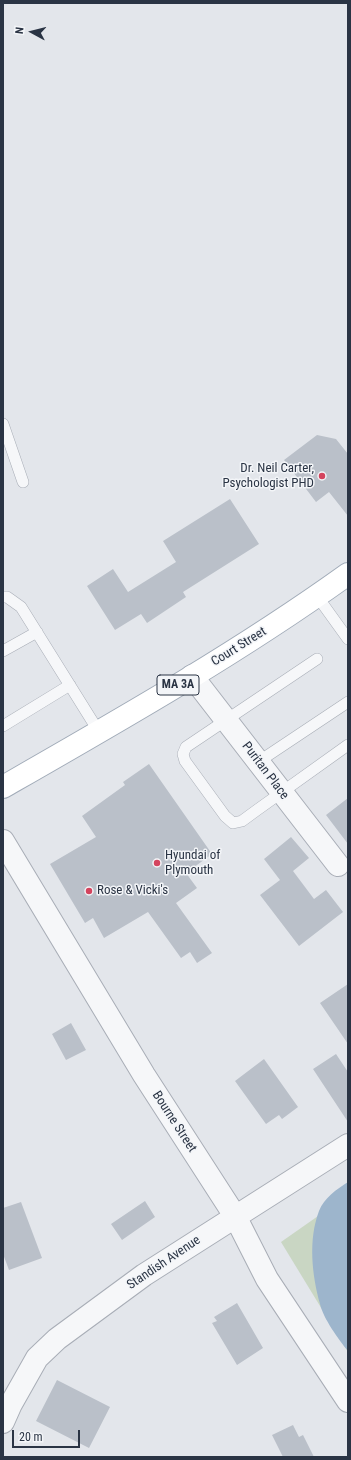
<!DOCTYPE html>
<html>
<head>
<meta charset="utf-8">
<style>
	body { margin:0 }
	#map { position:relative; width:351px; height:1460px; overflow:hidden; background:#e3e6eb; font-family:"Roboto Condensed",sans-serif }
	canvas { display:block }
	.frame { position:absolute; inset:0; border:4px solid #2a3444; pointer-events:none }
	.north { position:absolute; left:12px; top:12px; width:40px; height:40px; -webkit-text-stroke:3px #f3f5f8; paint-order:stroke; rotate:277deg; font-size:11px; font-weight:700; line-height:16px; text-align:center; color:#2a3444 }
	.north::after { content:''; display:block; margin:auto; width:14px; height:18px; background:#2a3444; clip-path:polygon(50% 0,100% 100%,50% 72%,0 100%) }
	.scale { position:absolute; left:12px; top:1430px; width:68px; height:18px; box-sizing:border-box; border:2px solid #2a3444; border-top:0; padding-left:5px; font-size:12px; line-height:14px; white-space:nowrap; color:#2a3444; -webkit-text-stroke:3px #f3f5f8; paint-order:stroke }
</style>
</head>
<body>
<div id="map">
<canvas width="351" height="1460"></canvas>
<div class="frame"></div>
<div class="north">N</div>
<div class="scale">20 m</div>
</div>
<script>
const context = document.querySelector('canvas').getContext('2d');
context.lineJoin = 'round';
function fill(path, color) { context.fillStyle = color; context.fill(path, 'evenodd'); }
function trace(path, color, width, dash) { context.strokeStyle = color; context.lineWidth = width; context.lineCap = dash ? 'butt' : 'round'; context.setLineDash(dash || []); context.stroke(path); }
function write(font, color, halo, rows, align = 'center') {
  context.font = font + ' "Roboto Condensed",sans-serif'; context.lineWidth = 3; context.setLineDash([]); context.textBaseline = 'middle'; context.strokeStyle = halo; context.fillStyle = color; for (const [text, x, y, turn = 0] of rows) {
    context.save(); context.translate(x, y); context.rotate((+turn || 0) * Math.PI / 180); context.textAlign = isNaN(turn) ? turn : align; if (halo) context.strokeText(text, 0, 0); context.fillText(text, 0, 0); context.restore();
  }
}
fill(new Path2D(`
	M 348,1195 L 348,1352 L 281,1242 Z`), '#c9d6c3');
fill(new Path2D(`
	M 348,1182 L 348,1351 C 339,1340 323,1318 320,1304 C 312,1275 308,1240 319,1211 C 324,1198 337,1189 348,1182 Z`), '#9db5cc');
fill(new Path2D(`
	M 317,435 L 336,439 L 348,454 L 348,516 L 329,492 L 316,502 L 284,460 Z
	M 230,499 L 259,544 L 183,592 L 186,597 L 147,623 L 141,614 L 115,630 L 87,586 L 113,569 L 128,592 L 176,562 L 163,541 Z
	M 149,764 L 212,854 L 186,873 L 197,888 L 176,903 L 212,953 L 197,963 L 190,952 L 181,958 L 148,912 L 104,938 L 93,918 L 85,923 L 50,864 L 96,837 L 82,816 L 125,785 L 123,782 Z
	M 348,798 L 348,844 L 326,815 Z
	M 291,837 L 309,858 L 293,871 L 314,899 L 326,890 L 343,912 L 299,946 L 260,895 L 280,880 L 264,859 Z
	M 348,984 L 348,1044 L 320,1003 Z
	M 71,1023 L 86,1050 L 66,1060 L 52,1034 Z
	M 336,1054 L 348,1072 L 348,1122 L 313,1069 Z
	M 264,1059 L 298,1107 L 282,1119 L 279,1115 L 266,1124 L 235,1081 Z
	M 145,1201 L 155,1217 L 122,1240 L 111,1224 Z
	M 21,1202 L 42,1258 L 9,1270 L 3,1254 L 3,1208 Z
	M 237,1303 L 263,1348 L 237,1365 L 212,1323 L 217,1321 L 214,1317 Z
	M 57,1380 L 110,1407 L 89,1448 L 36,1421 Z
	M 293,1425 L 299,1437 L 303,1435 L 314,1457 L 283,1457 L 272,1435 Z`), '#bac0c9');
const service = new Path2D(`
	M 3,424 L 23,482
	M 317,596 L 348,639
	M 3,597 L 7,597 L 21,607 L 99,732
	M 3,651 L 37,632
	M 317,659 L 186,747 L 183,754 L 185,761 L 225,816 L 233,823 L 242,821 L 257,810 L 348,745
	M 3,726 L 70,685
	M 258,762 L 348,702`);
const minor = new Path2D(`
	M 192,676 L 338,865
	M 3,841 L 144,1075 L 235,1216 L 267,1279 L 348,1401
	M 3,1422 L 11,1404 L 37,1358 L 57,1339 L 144,1275 L 348,1145`);
const primary = new Path2D(`
	M 3,787 C 120,720 238,653 348,574`);
trace(service, '#a8adb6', 12);
trace(minor, '#a8adb6', 24);
trace(primary, '#a1abb8', 24);
trace(service, '#f6f7f9', 11);
trace(minor, '#f6f7f9', 22);
trace(primary, '#fff', 22);
for (const [x, y, r, color] of [
	[322,476,4,"#d4445e"],
	[157,863,4,"#d4445e"],
	[89,891,4,"#d4445e"]
]) { const dot = new Path2D(); dot.arc(x, y, r, 0, 2 * Math.PI); context.fillStyle = color; context.fill(dot); trace(dot, '#f3f5f8', 1.5); }
for (const [x, y, w] of [
	[178,685,42]
]) { const box = new Path2D(); box.roundRect(x - w / 2, y - 10, w, 20, 3); context.fillStyle = '#f3f5f8'; context.fill(box); trace(box, '#2a3444', 1); }
write('bold 12px', '#2a3444', null, [
	["MA 3A",178,685]
]);
write('13px', '#2a3444', '#f3f5f8', [
	["Dr. Neil Carter,",314,469,"right"],
	["Psychologist PHD",314,484,"right"],
	["Hyundai of",165,856],
	["Plymouth",165,871],
	["Rose & Vicki's",97,891]
], 'left');
write('13px', '#2a3444', '#f3f5f8', [
	["Court Street",239,647,-32],
	["Puritan Place",265,771,53],
	["Bourne Street",174,1122,57],
	["Standish Avenue",164,1263,-34]
]);
</script>
</body>
</html>
